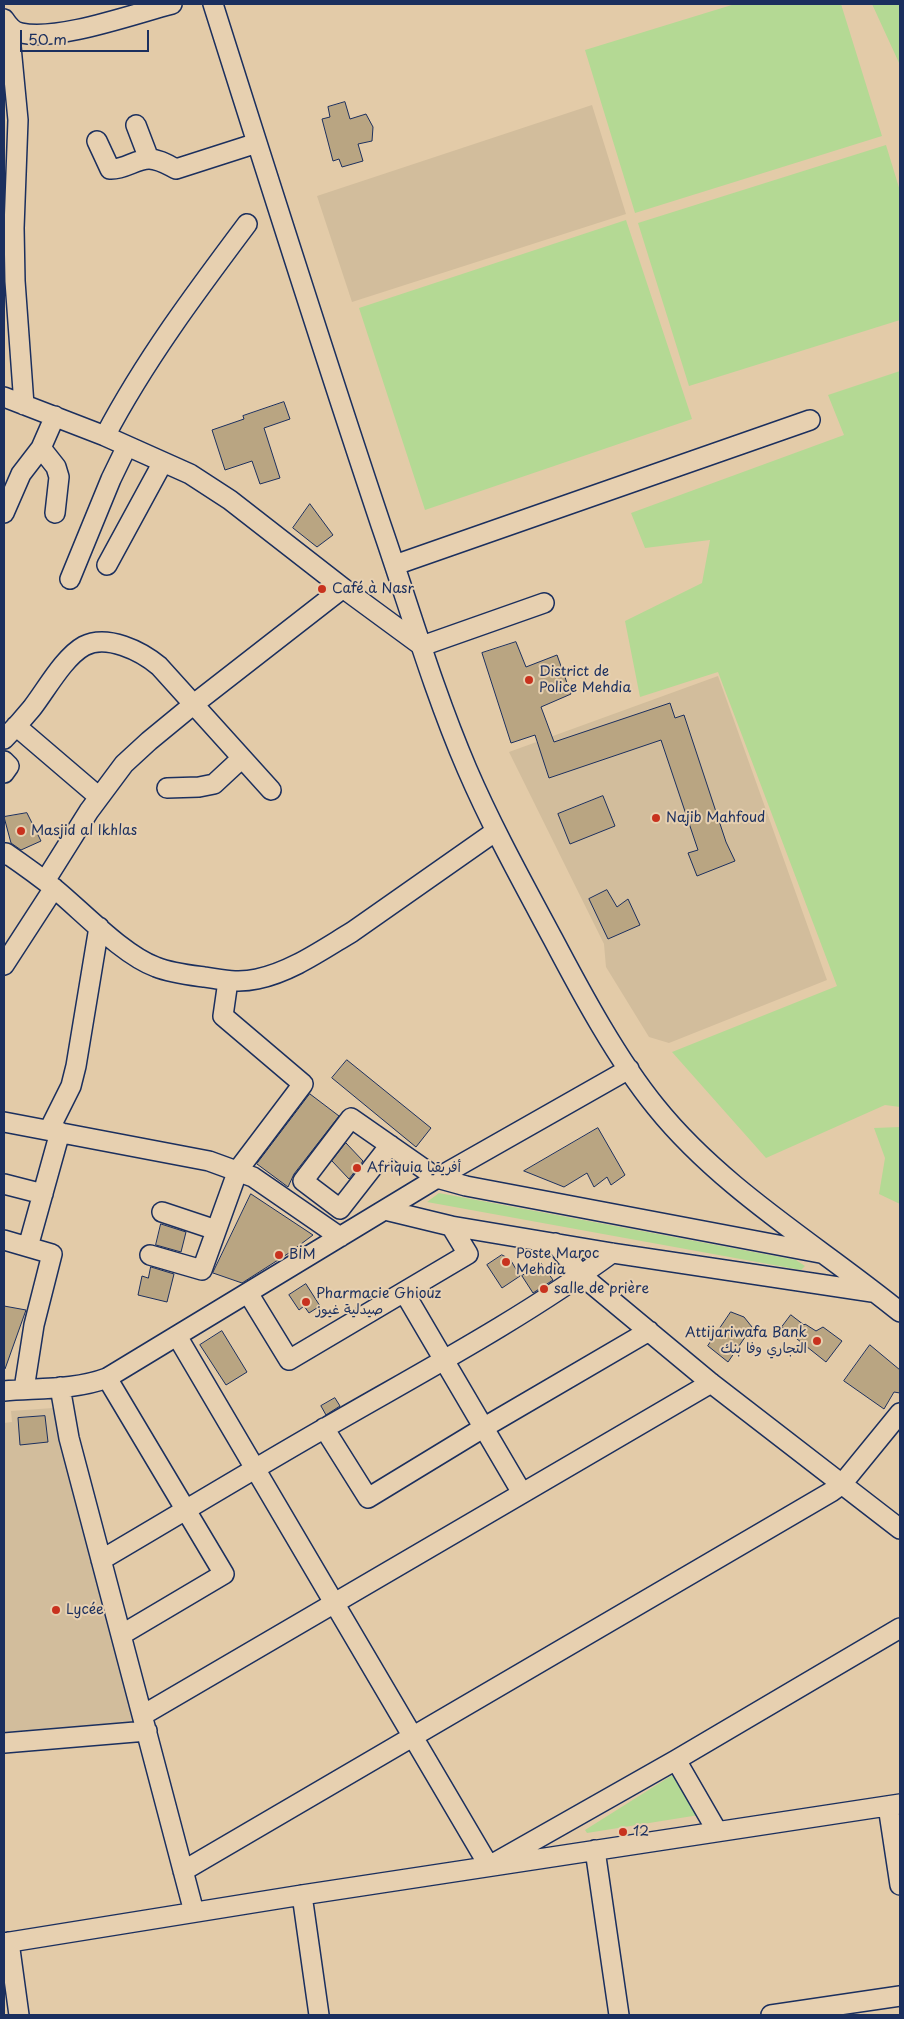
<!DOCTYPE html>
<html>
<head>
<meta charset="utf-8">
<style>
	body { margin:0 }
	#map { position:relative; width:904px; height:2019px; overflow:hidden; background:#e3cba8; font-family:"Playpen Sans",sans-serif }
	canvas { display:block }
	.frame { position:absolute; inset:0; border:5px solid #1b2f5e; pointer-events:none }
	.scale { position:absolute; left:20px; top:30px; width:129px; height:22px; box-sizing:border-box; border:2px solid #1b2f5e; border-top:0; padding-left:6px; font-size:15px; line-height:18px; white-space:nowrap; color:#1b2f5e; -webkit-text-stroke:4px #e7d0b0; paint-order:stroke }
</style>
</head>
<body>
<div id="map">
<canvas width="904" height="2019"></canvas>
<div class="frame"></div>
<div class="scale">50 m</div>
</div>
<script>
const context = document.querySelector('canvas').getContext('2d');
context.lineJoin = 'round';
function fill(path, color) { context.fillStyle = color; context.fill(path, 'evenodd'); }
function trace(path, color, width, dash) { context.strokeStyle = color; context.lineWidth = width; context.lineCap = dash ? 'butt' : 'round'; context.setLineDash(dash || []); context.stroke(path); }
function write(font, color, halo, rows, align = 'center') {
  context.font = font + ' "Playpen Sans","Playpen Sans Arabic",sans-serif'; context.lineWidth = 4; context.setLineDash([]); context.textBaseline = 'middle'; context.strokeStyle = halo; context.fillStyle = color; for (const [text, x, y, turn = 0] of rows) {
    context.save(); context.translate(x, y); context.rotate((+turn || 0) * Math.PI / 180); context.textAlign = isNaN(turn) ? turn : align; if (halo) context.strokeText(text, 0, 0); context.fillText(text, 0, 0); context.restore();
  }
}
fill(new Path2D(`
	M 592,105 L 626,214 L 352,302 L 317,196 Z
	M 718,676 L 827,980 L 669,1043 L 649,1037 L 606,967 L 604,944 L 509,752 Z
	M 53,1408 L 134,1724 L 4,1735 L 4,1423 L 12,1422 L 11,1411 Z`), '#d2bd9c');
fill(new Path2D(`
	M 735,4 L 841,4 L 882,136 L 635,213 L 585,50 Z
	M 872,4 L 900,4 L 900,65 Z
	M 886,145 L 900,191 L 900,320 L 689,386 L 638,223 Z
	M 626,220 L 692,419 L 425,510 L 359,308 Z
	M 900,371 L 900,1107 L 885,1105 L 766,1158 L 672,1052 L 837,986 L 718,672 L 640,697 L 625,621 L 702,583 L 710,540 L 645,548 L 631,513 L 844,435 L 828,395 Z
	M 900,1127 L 900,1204 L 879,1194 L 885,1158 L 874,1128 Z
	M 439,1193 L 796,1260 L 805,1266 L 801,1270 L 427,1202 Z
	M 674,1774 L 699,1815 L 587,1833 L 585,1830 Z`), '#b4d994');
const building = new Path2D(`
	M 345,102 L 350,119 L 366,114 L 373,127 L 372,141 L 358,144 L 363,161 L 342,167 L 339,159 L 333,161 L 322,119 L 330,117 L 328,107 Z
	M 284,402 L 290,419 L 264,428 L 280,478 L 260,484 L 252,461 L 225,470 L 212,430 L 244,419 L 243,416 Z
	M 310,504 L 333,535 L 317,547 L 293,528 Z
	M 516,642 L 526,667 L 557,655 L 571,694 L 541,707 L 554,742 L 670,703 L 675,718 L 684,715 L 726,842 L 735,861 L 697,876 L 688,853 L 698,850 L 661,740 L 549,778 L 535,735 L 511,743 L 482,653 Z
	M 603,796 L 615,826 L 570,844 L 558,814 Z
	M 27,813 L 41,841 L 21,850 L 11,843 L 4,817 Z
	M 607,890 L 617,907 L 628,899 L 640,925 L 608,939 L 589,899 Z
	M 347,1060 L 431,1128 L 416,1147 L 332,1078 Z
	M 310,1094 L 339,1116 L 294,1174 L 288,1187 L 257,1164 Z
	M 598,1128 L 625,1175 L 611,1185 L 607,1177 L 594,1187 L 587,1173 L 564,1187 L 524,1171 Z
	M 346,1143 L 363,1161 L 349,1179 L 332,1161 Z
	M 251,1194 L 313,1235 L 289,1253 L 242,1283 L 213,1273 Z
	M 161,1224 L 186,1232 L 181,1252 L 156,1245 Z
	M 502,1255 L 510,1259 L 520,1276 L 502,1288 L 487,1265 Z
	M 541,1263 L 553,1280 L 533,1293 L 522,1276 Z
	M 151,1267 L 174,1274 L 167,1302 L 138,1295 L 142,1276 L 148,1278 Z
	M 306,1284 L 320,1306 L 309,1313 L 304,1306 L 299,1310 L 289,1295 Z
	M 4,1306 L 26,1310 L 5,1369 L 4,1369 Z
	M 731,1312 L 744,1317 L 752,1327 L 728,1362 L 708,1346 Z
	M 791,1315 L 804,1325 L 805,1324 L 816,1331 L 823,1327 L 842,1341 L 826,1362 L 782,1327 Z
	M 222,1331 L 247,1372 L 226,1385 L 200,1345 Z
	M 870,1345 L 900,1370 L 900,1393 L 894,1392 L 884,1409 L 844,1381 Z
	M 335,1398 L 340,1406 L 326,1415 L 321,1406 Z
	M 45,1416 L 48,1442 L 20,1445 L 18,1418 Z`);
fill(building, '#b9a582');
trace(building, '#1b2f5e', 1);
const minor = new Path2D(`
	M 213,4 C 268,178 323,352 381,525 C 409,606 433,690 467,769 C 492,827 523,883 553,939 C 582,994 617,1059 656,1107 C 722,1189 819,1246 900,1312
	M 4,19 C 8,25 13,32 21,33 C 59,41 133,14 172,4
	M 9,26 L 18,120 L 14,228 L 15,281 L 24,405
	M 136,125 L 149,159
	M 97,141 L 110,169 C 124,170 136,159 149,159 C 159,159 168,165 176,169 L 257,143
	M 4,397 L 105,436 L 190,474 L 230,500 L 343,588 L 422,646 L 544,603
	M 105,436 C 145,360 196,292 247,224
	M 41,448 L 56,467 L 59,477 L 55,513
	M 4,513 L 21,474 L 41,448 L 55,416
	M 107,565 L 163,462
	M 395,565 L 810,420
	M 70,579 L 111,479 L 127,446
	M 16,726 L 99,797
	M 4,739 C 14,729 23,719 32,708 C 46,690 64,657 84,646 C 107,634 141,651 159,666 L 271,790
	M 4,761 L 9,766 L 4,773
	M 167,788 L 199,787 L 214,784 L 242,758
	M 4,855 L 6,853 C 22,864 39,876 55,889 C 83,912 123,955 156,967 C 171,973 189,975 204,977 C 222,980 239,983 257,979 C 291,972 322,950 352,932 L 496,831
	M 45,881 L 89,811 L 124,764 L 149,741 L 194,704 L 343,588
	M 4,965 L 54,888
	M 4,1122 L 209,1161 L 253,1177 L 340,1237
	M 49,1130 L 71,1086 L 76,1066 L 99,927
	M 390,1145 L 340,1209 L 303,1181 L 351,1118 L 437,1178 L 466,1186 L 820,1253
	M 4,1184 L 43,1194
	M 385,1210 L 451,1226 L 612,1253 L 872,1292
	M 162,1212 L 216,1230
	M 4,1240 L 28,1247
	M 555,1243 L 581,1275 L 711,1383 L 900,1529
	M 150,1255 L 202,1270 L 238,1170 L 303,1084 L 223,1016 L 228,981
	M 404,1292 L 522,1493
	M 248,1293 L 289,1360 L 468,1254 L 451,1226
	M 177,1336 L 489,1866 L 676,1760 L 900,1628
	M 107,1378 L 224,1574 L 121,1635
	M 60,1387 L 69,1438 L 194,1912
	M 24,1389 L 34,1325 L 52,1254 L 28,1247 L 60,1132
	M 4,1391 C 38,1388 75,1390 107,1378 L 437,1178 L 629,1069
	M 324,1428 L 368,1498 L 483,1428 L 649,1331
	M 101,1560 C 176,1516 250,1471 325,1428 C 422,1372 522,1319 612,1253
	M 143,1715 L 711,1383
	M 4,1743 L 147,1731
	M 676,1760 L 717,1831
	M 888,1806 L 900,1885
	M 595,1850 L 619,2015
	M 183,1871 L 831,1492 L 842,1484 L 900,1413
	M 302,1895 L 319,2015
	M 9,1942 L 19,2015
	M 4,1943 L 302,1895 L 900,1804
	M 771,2015 L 900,1996`);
trace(minor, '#1b2f5e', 22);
trace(minor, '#e7d0b0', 19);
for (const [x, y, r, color] of [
	[322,589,5,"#c8321e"],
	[529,680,5,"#c8321e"],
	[656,818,5,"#c8321e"],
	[21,831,5,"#c8321e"],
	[357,1168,5,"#c8321e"],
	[279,1255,5,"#c8321e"],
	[506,1262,5,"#c8321e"],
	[544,1289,5,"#c8321e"],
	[306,1302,5,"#c8321e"],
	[817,1341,5,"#c8321e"],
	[56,1610,5,"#c8321e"],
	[623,1832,5,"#c8321e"]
]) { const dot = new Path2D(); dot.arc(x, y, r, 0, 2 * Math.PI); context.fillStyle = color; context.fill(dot); trace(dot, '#e7d0b0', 2); }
write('14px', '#1b2f5e', '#e7d0b0', [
	["Café à Nasr",332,589],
	["District de",539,672],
	["Police Mehdia",539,688],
	["Najib Mahfoud",666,818],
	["Masjid al Ikhlas",31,831],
	["Afriquia أفريقيا",367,1168],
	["Poste Maroc",516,1254],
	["Mehdia",516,1270],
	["BİM",289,1255],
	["salle de prière",554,1289],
	["Pharmacie Ghiouz",316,1294],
	["صيدلية غيوز",316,1310],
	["Attijariwafa Bank",807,1333,"right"],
	["التجاري وفا بنك",807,1349,"right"],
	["Lycée",66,1610],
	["12",633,1832]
], 'left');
</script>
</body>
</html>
